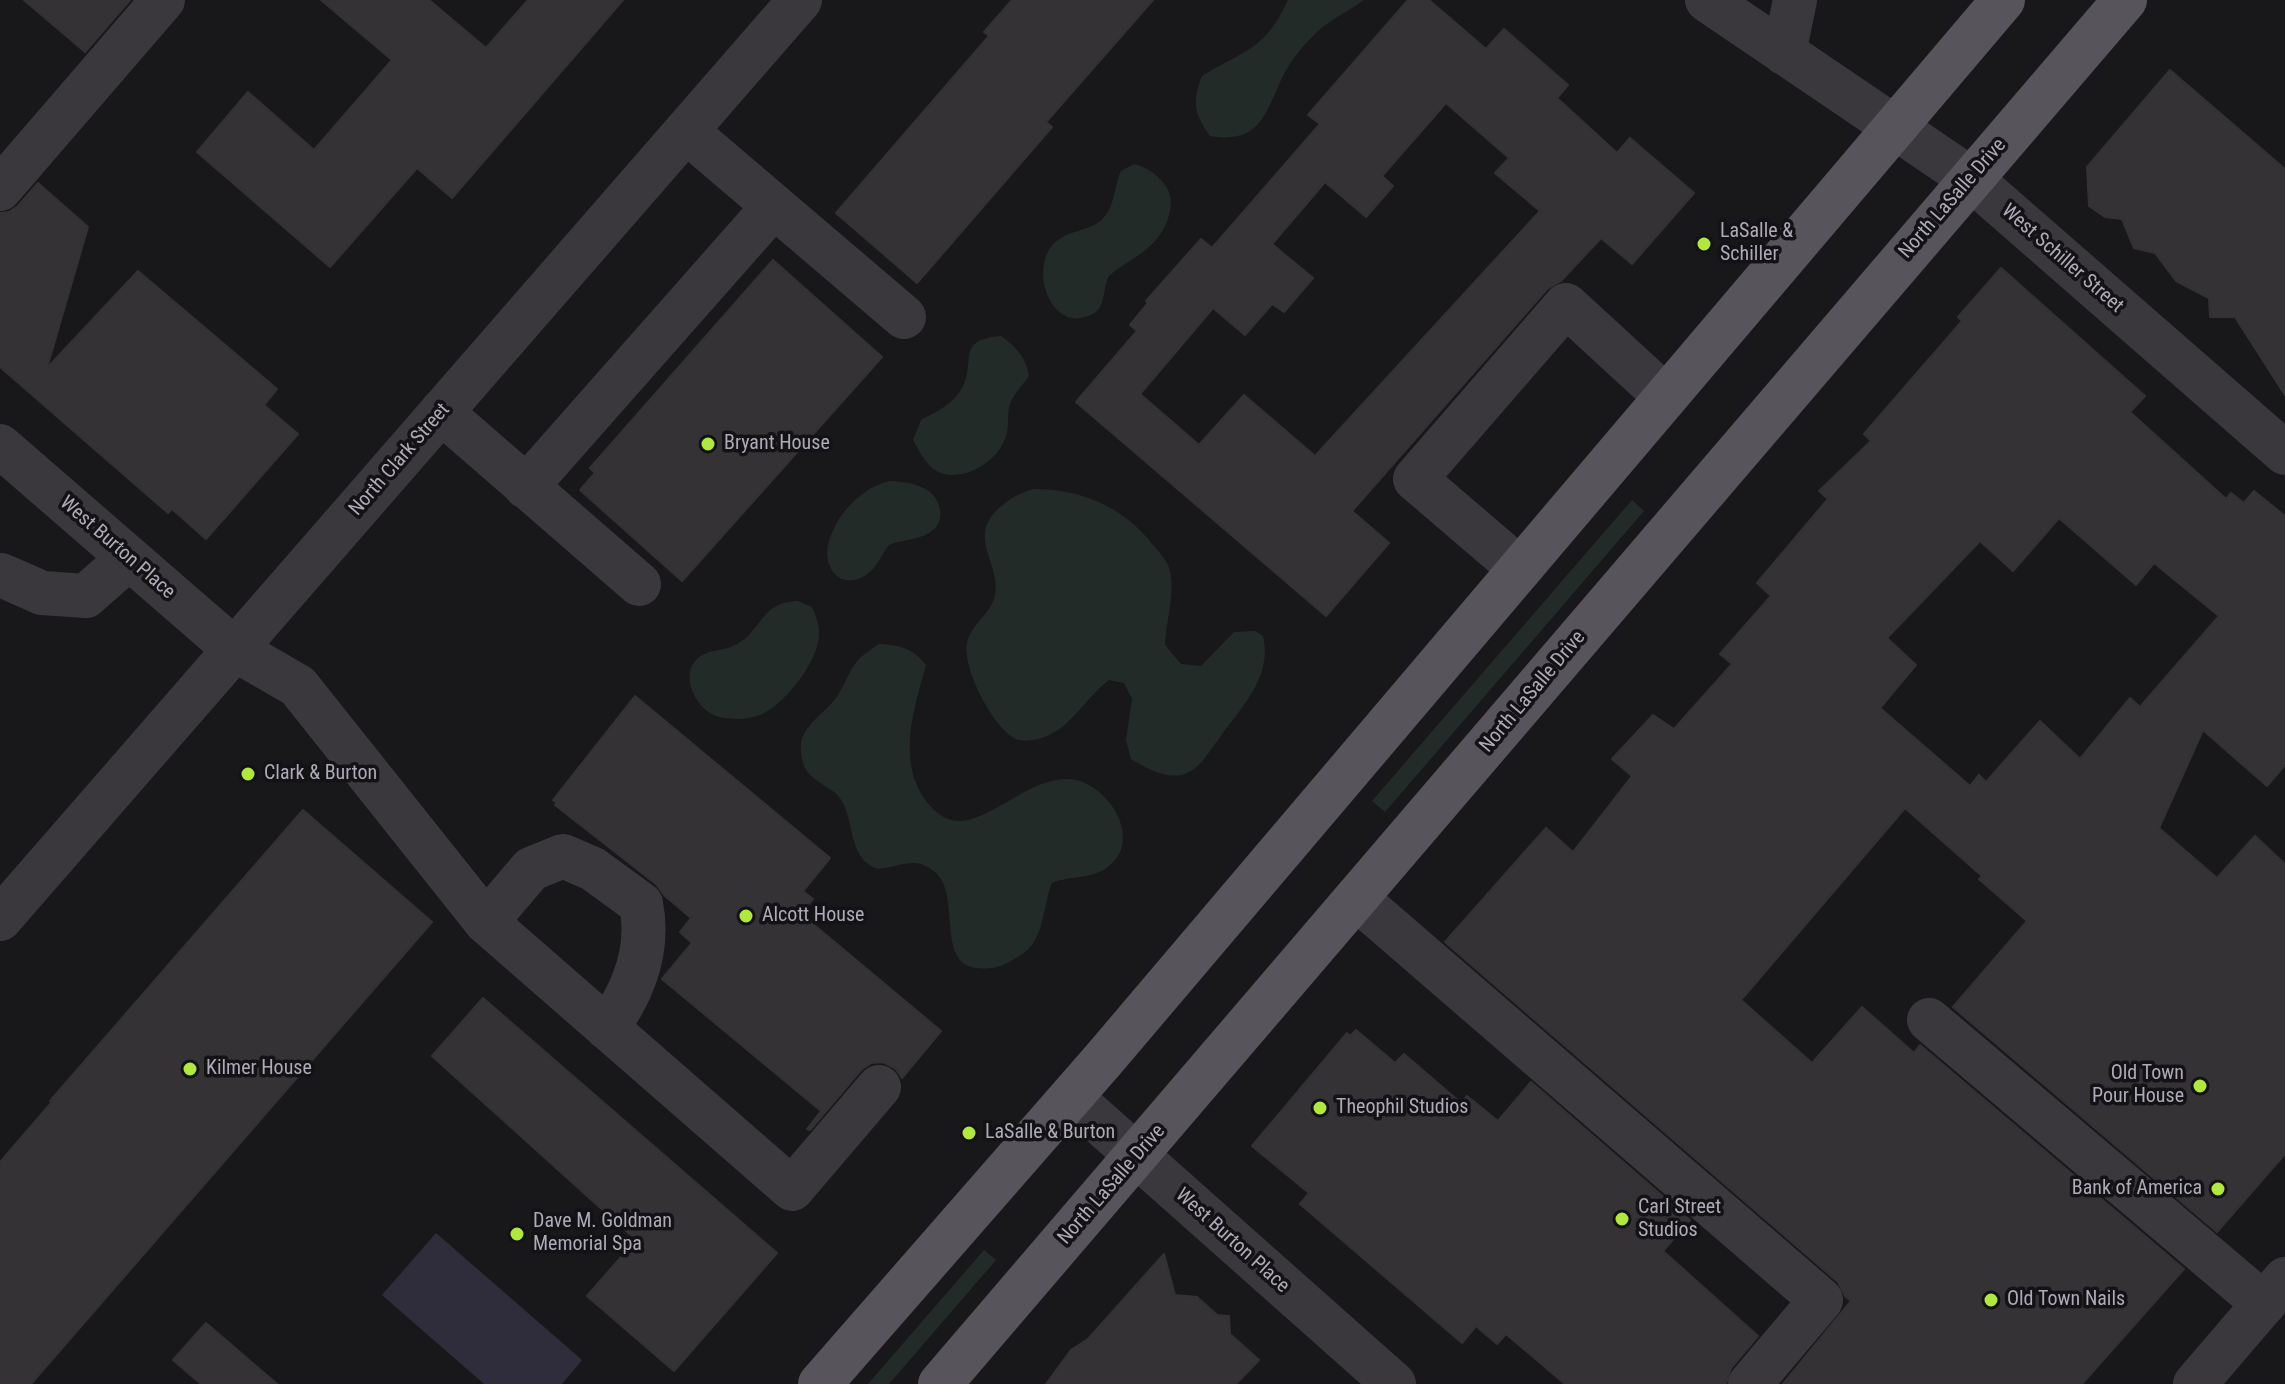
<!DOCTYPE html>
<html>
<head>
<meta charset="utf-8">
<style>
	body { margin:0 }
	canvas { display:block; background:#181719 }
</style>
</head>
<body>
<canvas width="2285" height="1384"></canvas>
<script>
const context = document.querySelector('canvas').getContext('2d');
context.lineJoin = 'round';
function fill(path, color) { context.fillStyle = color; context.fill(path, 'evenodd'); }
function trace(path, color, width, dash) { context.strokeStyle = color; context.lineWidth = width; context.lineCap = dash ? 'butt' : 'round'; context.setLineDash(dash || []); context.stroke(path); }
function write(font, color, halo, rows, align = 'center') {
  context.font = font + ' "Roboto Condensed",sans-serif'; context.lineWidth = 7; context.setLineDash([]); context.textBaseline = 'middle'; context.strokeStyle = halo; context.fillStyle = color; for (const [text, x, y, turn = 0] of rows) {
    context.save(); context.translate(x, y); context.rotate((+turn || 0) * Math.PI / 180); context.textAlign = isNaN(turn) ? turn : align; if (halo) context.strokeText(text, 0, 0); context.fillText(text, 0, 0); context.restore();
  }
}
fill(new Path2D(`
	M 1288,0 L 1364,0 C 1349,11 1331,19 1317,32 C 1306,42 1290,61 1283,76 C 1266,111 1261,145 1210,136 C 1194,113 1192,102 1202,76 C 1245,50 1265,50 1288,0 Z
	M 1134,164 C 1146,167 1157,174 1165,185 C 1179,203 1165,234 1149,247 C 1136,259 1120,265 1108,277 C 1105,286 1104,299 1100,307 C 1097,313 1091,315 1085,317 C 1056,326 1039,289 1044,264 C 1052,225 1090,236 1104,217 C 1115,205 1114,186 1121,171 Z
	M 1001,336 C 1017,348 1025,356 1029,376 C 1022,386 1012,395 1009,407 C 1007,420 1010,431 1003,443 C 993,464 963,481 941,473 C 927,468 920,452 913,440 L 921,420 C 938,411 956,403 964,384 C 975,358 957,340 1001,336 Z
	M 890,481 C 909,482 937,486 940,510 C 941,516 940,522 936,527 C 923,541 905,538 889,545 C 881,555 877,568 866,575 C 840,592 821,566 829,541 C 837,514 862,487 890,481 Z
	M 1034,489 C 1081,489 1124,507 1153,545 C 1158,551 1165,558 1168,565 C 1177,588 1166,620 1165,645 L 1181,664 L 1201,666 L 1234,632 L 1255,631 L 1263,636 C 1273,678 1240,708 1218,740 C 1209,751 1203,765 1189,772 C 1171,782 1147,769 1131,759 L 1126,740 L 1132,699 L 1124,683 L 1109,680 C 1089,695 1071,725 1051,734 C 1042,739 1025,743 1016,739 C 993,728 962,668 967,643 C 971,624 990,615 995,596 C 1002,565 967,538 998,509 C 1009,499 1019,493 1034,489 Z
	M 1632,500 L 1644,511 L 1385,812 L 1372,801 Z
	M 798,601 L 812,607 C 824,632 820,646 806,670 C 796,686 776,710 757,716 C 746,720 725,720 714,715 C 695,707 680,675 697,659 C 706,650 720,651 731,647 C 764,634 756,603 798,601 Z
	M 879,644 C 899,645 913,648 926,665 C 913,712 894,768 933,809 C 946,822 960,824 977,817 C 1006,807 1034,779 1067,779 C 1105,779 1145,838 1109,866 C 1092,880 1071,875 1052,883 C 1041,910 1046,941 1018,957 C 1009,962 1001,967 991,968 C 929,976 965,899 935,872 C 910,849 885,879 868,864 C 850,850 853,822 843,803 C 835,786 812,784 804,766 C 802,760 800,750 801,742 C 805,723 828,711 838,695 C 846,683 849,670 859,659 C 865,653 872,649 879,644 Z
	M 984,1250 L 996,1260 L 889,1384 L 868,1384 Z`), '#232b29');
fill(new Path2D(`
	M 436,1233 L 582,1360 L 562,1384 L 484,1384 L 382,1295 Z`), '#2f2d3c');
const building = new Path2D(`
	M 24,0 L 130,0 L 85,52 Z
	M 321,0 L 429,0 L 486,48 L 528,0 L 623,0 L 452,198 L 417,168 L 330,267 L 197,152 L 248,92 L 314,150 L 392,60 Z
	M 1012,0 L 1153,0 L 1046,122 L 1052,127 L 917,283 L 836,213 L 989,36 L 984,32 Z
	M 1408,0 L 1429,0 L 1486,49 L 1504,29 L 1568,85 L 1557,98 L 1617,153 L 1630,138 L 1694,193 L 1632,264 L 1601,238 L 1561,281 L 1547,289 L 1352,511 L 1389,543 L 1326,616 L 1076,402 L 1137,331 L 1130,325 L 1148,303 L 1146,301 L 1201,239 L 1212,248 L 1320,124 L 1308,115 ZM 1446,103 L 1509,158 L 1495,173 L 1540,211 L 1315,456 L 1244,395 L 1199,445 L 1140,394 L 1213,308 L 1245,335 L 1272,304 L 1284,312 L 1313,278 L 1272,244 L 1325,182 L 1366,217 L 1393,186 L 1382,176 Z
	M 2170,70 L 2285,169 L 2285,395 L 2235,317 L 2210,317 L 2209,298 L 2176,281 L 2155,253 L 2134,248 L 2122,219 L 2105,217 L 2089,206 L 2087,167 Z
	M 38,183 L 88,227 L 47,368 L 138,271 L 277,389 L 264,405 L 298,434 L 206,539 L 172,509 L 168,513 L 0,367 L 0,213 L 9,212 L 18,206 Z
	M 773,260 L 882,357 L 682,581 L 580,490 L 595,473 L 590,468 Z
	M 2001,268 L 2145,396 L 2130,412 L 2226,499 L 2231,493 L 2244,503 L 2254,491 L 2285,516 L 2285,765 L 2267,786 L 2203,730 L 2159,828 L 2217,878 L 2255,836 L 2285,864 L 2285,1154 L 2217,1232 L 1953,1007 L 2027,921 L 1979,879 L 1982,876 L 1905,808 L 1741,1000 L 1812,1063 L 1862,1007 L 1914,1053 L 1920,1045 L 2184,1269 L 2082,1384 L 1783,1384 L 1851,1301 L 1845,1296 L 1838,1282 L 1445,942 L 1546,828 L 1573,852 L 1632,776 L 1612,759 L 1653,715 L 1674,729 L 1732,664 L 1720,654 L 1771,596 L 1757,583 L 1828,499 L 1819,491 L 1871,441 L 1864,434 L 1962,321 L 1958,317 ZM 2059,518 L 2136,585 L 2154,563 L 2219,616 L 2140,707 L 2130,698 L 2080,759 L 2040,721 L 1986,782 L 1979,775 L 1970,786 L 1880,708 L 1916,665 L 1887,638 L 1980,541 L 2013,571 Z
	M 635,696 L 830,858 L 803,891 L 813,899 L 801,914 L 941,1031 L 902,1078 L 895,1068 L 883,1062 L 871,1063 L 861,1070 L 810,1130 L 807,1129 L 821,1111 L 662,979 L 692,943 L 680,932 L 691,918 L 664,895 L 656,884 L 555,805 L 557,803 L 553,800 Z
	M 303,810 L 432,922 L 31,1384 L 0,1384 L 0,1162 L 52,1102 L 50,1101 Z
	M 483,998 L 777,1253 L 674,1371 L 587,1296 L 636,1240 L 432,1056 Z
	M 1356,1030 L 1395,1063 L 1404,1054 L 1461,1103 L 1467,1096 L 1498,1121 L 1531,1082 L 1690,1220 L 1663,1251 L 1758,1336 L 1731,1368 L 1726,1384 L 1565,1384 L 1506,1334 L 1497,1344 L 1476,1326 L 1462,1343 L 1300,1204 L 1309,1193 L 1252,1146 L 1347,1033 L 1350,1036 Z
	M 1164,1254 L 1175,1295 L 1197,1297 L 1217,1315 L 1229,1316 L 1230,1334 L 1259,1360 L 1236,1384 L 1046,1384 L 1071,1350 L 1088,1339 Z
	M 206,1323 L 277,1384 L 201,1384 L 173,1360 Z`);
fill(building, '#343235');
trace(building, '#333134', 2);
trace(new Path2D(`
	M 1707,0 L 1971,179 L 2285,453
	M 1784,53 L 1795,0
	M 686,131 L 904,317
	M 0,189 L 163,0
	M 441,412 L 639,584
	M 0,446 L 234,649 L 298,686 L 486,922 L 792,1189 L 879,1087
	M 526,487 L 774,206
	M 1520,569 L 1415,479 L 1566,305 L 1666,397
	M 1,575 L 42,593 L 86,596 L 129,558
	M 1357,899 L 1821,1300 L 1750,1384
	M 0,919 L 800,0
	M 486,922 L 531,869 L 563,856 L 593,869 L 641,904 C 650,949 634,991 607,1028
	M 1929,1020 L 2264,1304
	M 1072,1098 L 1394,1384
	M 2195,1384 L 2285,1279`), '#3b383d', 44);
trace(new Path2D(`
	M 820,1384 L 1104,1059 L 2003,0
	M 940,1384 L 2125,0`), '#58545c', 44);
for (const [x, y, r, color] of [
	[1704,244,8,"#b1e83f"],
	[708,444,8,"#b1e83f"],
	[248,774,8,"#b1e83f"],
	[746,916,8,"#b1e83f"],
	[190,1069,8,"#b1e83f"],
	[2200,1086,8,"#b1e83f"],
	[1320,1108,8,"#b1e83f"],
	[969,1133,8,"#b1e83f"],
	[2218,1189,8,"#b1e83f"],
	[1622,1219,8,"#b1e83f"],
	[517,1234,8,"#b1e83f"],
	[1991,1300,8,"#b1e83f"]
]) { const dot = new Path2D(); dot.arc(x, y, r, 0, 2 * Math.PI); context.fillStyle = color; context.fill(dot); trace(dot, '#131214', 3); }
write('20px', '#afaab8', '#131214', [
	["North LaSalle Drive",1953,199,-49],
	["West Schiller Street",2062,259,41],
	["North Clark Street",400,460,-49],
	["West Burton Place",117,548,41],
	["North LaSalle Drive",1533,692,-50],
	["North LaSalle Drive",1112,1185,-49],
	["West Burton Place",1232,1241,42]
]);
write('20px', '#afaab8', '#131214', [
	["LaSalle &",1720,232],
	["Schiller",1720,255],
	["Bryant House",724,444],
	["Clark & Burton",264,774],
	["Alcott House",762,916],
	["Kilmer House",206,1069],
	["Old Town",2184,1074,"right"],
	["Pour House",2184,1097,"right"],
	["Theophil Studios",1336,1108],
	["LaSalle & Burton",985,1133],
	["Bank of America",2202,1189,"right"],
	["Carl Street",1638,1208],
	["Studios",1638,1231],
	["Dave M. Goldman",533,1222],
	["Memorial Spa",533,1245],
	["Old Town Nails",2007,1300]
], 'left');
</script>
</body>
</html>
